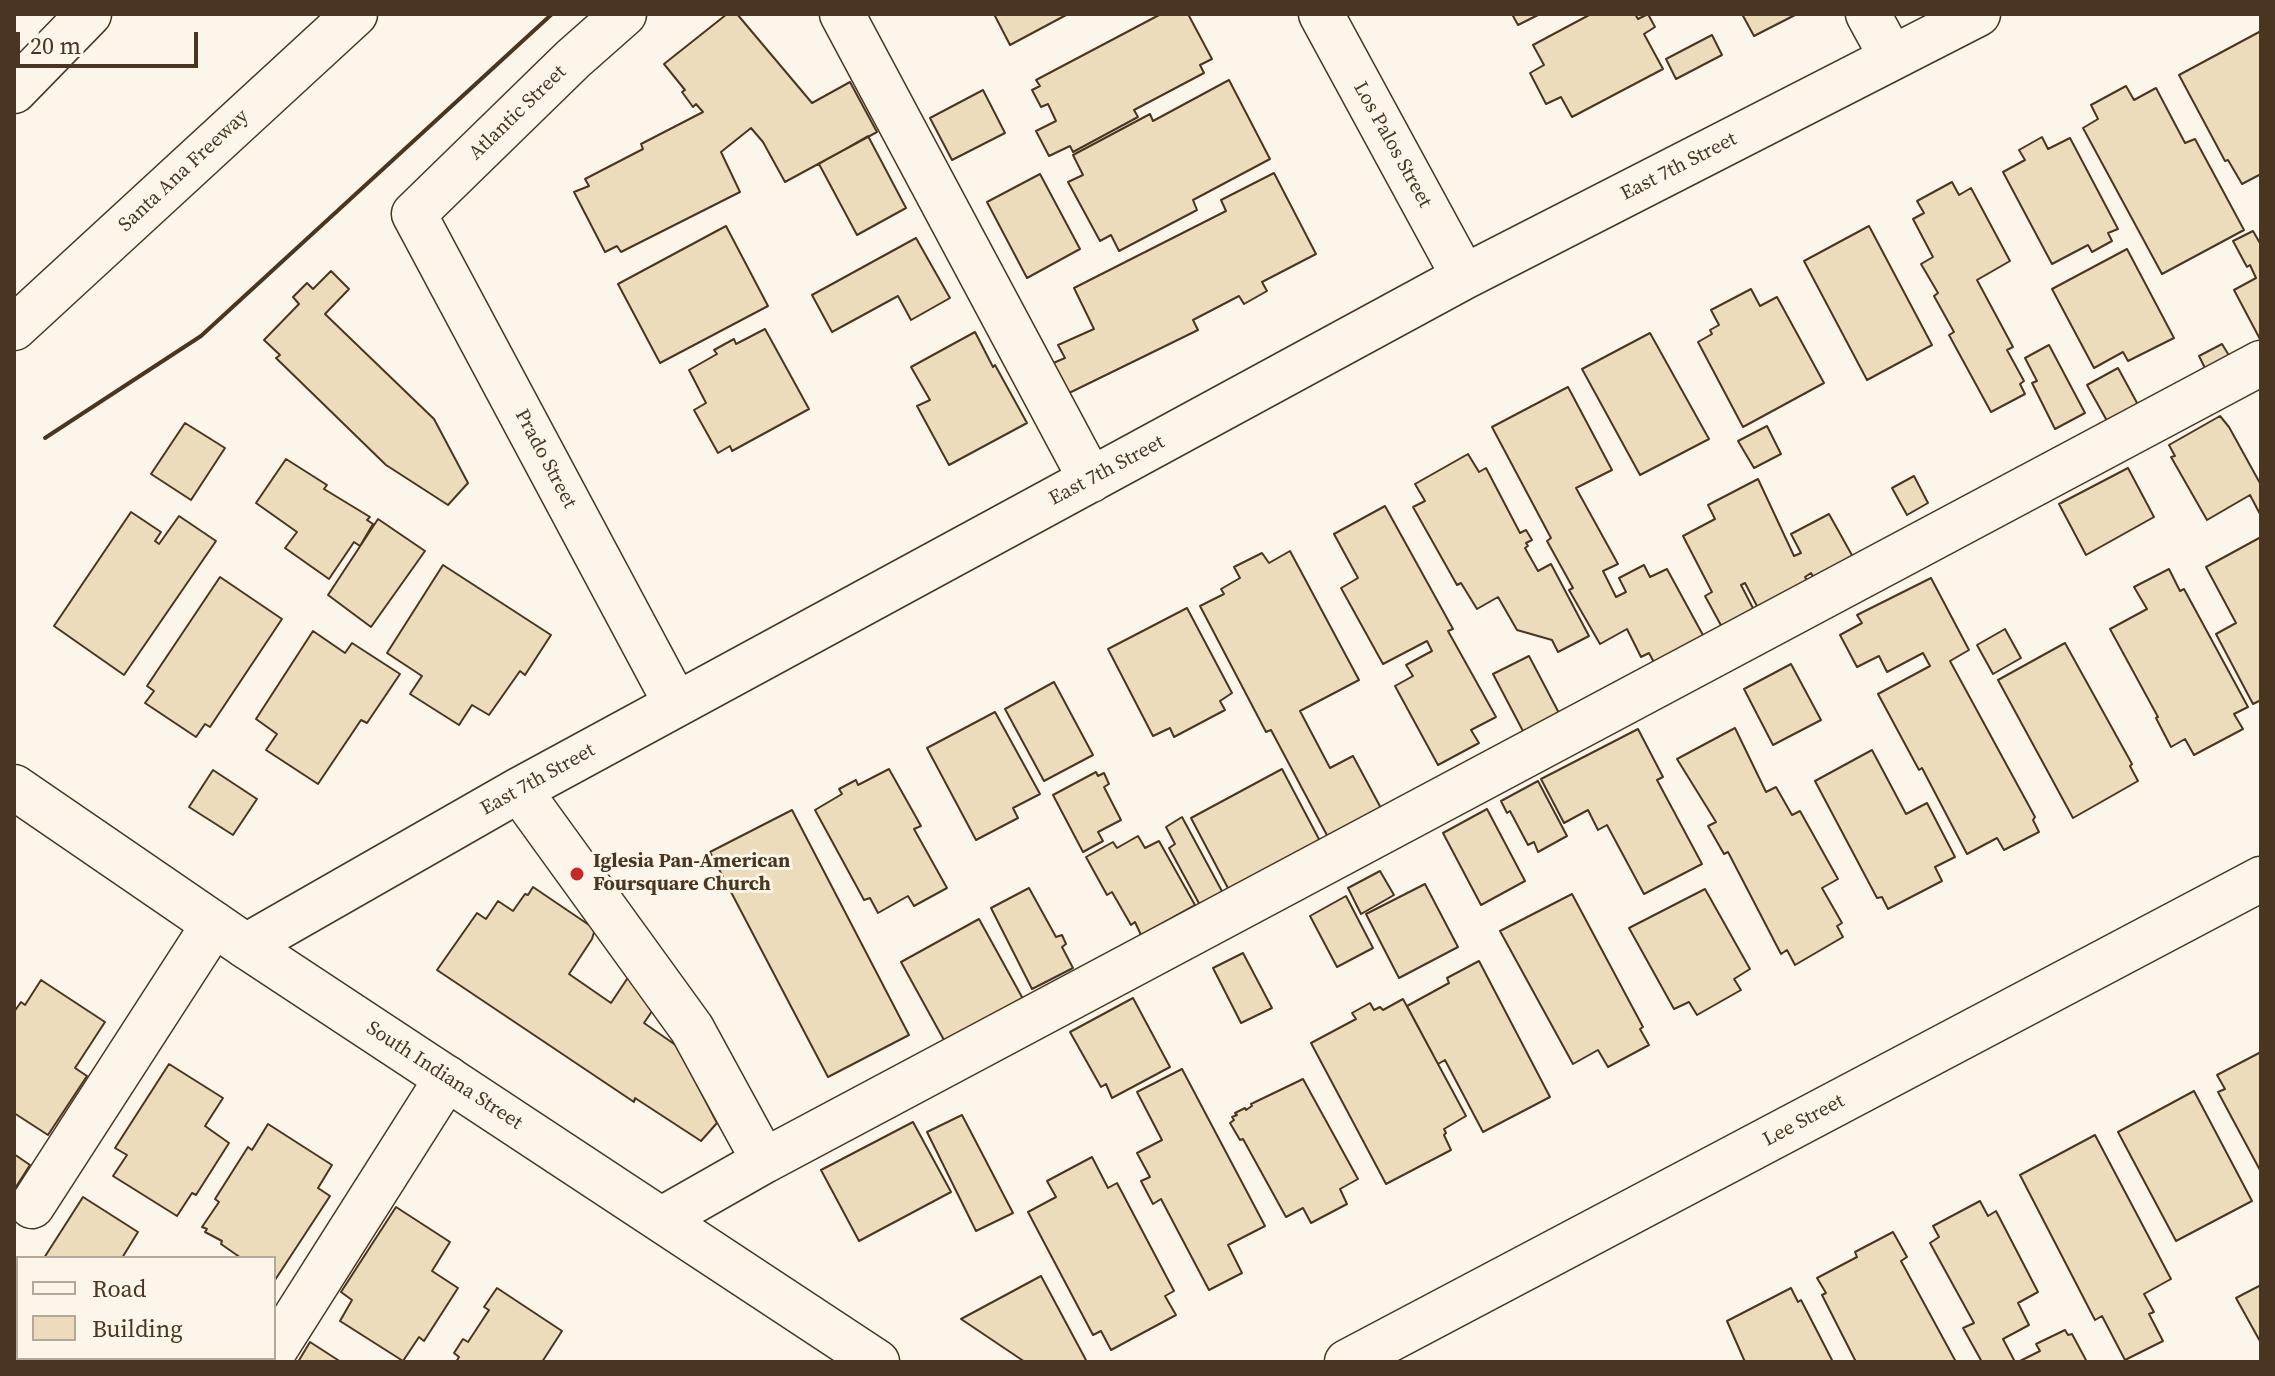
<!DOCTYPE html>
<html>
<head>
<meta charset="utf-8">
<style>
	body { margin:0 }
	#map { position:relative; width:2275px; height:1376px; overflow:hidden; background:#fbf6e9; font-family:"Source Serif 4",serif }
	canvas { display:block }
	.frame { position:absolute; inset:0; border:16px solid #4a3520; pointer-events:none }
	.legend { position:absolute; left:16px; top:1256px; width:260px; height:104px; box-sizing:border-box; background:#fbf6e9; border:2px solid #b4a999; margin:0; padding:10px 14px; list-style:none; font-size:24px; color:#4a3520 }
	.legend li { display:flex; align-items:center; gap:16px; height:40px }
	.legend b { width:40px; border:2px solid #b4a999 }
	.scale { position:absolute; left:16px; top:32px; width:182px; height:36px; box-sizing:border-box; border:4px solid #4a3520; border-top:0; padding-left:10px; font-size:24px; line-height:28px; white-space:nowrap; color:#4a3520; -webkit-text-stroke:6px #fbf6e9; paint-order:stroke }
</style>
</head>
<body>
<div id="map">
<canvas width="2275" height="1376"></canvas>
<div class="frame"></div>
<ul class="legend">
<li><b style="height:10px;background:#fbf6e9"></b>Road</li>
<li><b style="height:22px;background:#ecdcbc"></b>Building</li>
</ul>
<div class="scale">20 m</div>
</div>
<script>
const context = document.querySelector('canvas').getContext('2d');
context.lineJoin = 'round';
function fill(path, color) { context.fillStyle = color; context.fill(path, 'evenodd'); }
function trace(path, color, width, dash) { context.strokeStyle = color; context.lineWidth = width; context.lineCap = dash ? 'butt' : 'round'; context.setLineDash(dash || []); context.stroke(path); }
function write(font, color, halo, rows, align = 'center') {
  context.font = font + ' "Source Serif 4",serif'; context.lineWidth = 6; context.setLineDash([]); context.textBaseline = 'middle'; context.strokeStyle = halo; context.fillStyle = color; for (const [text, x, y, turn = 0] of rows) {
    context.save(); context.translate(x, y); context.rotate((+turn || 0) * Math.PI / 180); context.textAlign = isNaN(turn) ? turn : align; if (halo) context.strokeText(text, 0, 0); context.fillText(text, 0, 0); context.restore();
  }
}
const building = new Path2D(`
	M 727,14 L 737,14 L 812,103 L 850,82 L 877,132 L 785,182 L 763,142 L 751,128 L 721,152 L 740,192 L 621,252 L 617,246 L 605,252 L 574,192 L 589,186 L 585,179 L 643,149 L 641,144 L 703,112 L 696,104 L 693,107 L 682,92 L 685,90 L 664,64 Z
	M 994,14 L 1068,14 L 1010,45 Z
	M 1161,14 L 1188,14 L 1212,59 L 1200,65 L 1204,73 L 1134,110 L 1138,117 L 1073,152 L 1070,146 L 1049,156 L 1036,131 L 1056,121 L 1048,104 L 1041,107 L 1032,90 L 1040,86 L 1036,80 Z
	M 1512,14 L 1540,14 L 1518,25 Z
	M 1591,14 L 1635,14 L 1638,19 L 1648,14 L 1655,27 L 1644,34 L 1663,69 L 1572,117 L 1561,97 L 1546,104 L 1530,73 L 1544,65 L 1533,45 Z
	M 1742,14 L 1797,14 L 1754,36 Z
	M 2261,31 L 2261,174 L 2242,184 L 2228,160 L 2225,161 L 2179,75 Z
	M 1712,35 L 1722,55 L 1676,79 L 1666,59 Z
	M 1229,80 L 1270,159 L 1193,200 L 1197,210 L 1119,251 L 1111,235 L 1100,241 L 1068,182 L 1083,175 L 1073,155 L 1150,114 L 1153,121 Z
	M 2126,86 L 2134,100 L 2156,88 L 2185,143 L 2195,139 L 2244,230 L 2162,274 L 2083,128 L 2098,119 L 2091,105 Z
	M 983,90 L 1005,133 L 952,160 L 930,118 Z
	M 868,136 L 906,208 L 857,235 L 819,164 Z
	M 2042,137 L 2048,149 L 2070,138 L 2118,229 L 2108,233 L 2112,241 L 2092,252 L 2088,245 L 2052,264 L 2003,172 L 2025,160 L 2019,150 Z
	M 1274,173 L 1316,254 L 1262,282 L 1267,291 L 1244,304 L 1239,296 L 1193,320 L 1198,330 L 1065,395 L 1051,364 L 1065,358 L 1058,345 L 1094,329 L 1074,288 L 1226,211 L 1221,200 Z
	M 1040,174 L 1080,249 L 1027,278 L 987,202 Z
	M 1952,182 L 1959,195 L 1971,188 L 2010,261 L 1977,280 L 2013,347 L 2007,350 L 2024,381 L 2020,384 L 2025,394 L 1991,412 L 1949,335 L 1954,332 L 1934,296 L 1938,293 L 1921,264 L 1933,257 L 1913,219 L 1924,213 L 1917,201 Z
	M 726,226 L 768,306 L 660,363 L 618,284 Z
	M 1869,226 L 1932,345 L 1867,380 L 1804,261 Z
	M 2253,231 L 2261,245 L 2261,341 L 2234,290 L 2256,278 L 2250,265 L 2247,267 L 2233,241 Z
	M 916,238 L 950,298 L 911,320 L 898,296 L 832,332 L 812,295 Z
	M 2127,249 L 2174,338 L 2128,361 L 2123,352 L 2094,368 L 2052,289 Z
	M 331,271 L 349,289 L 325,314 L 434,419 L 468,483 L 448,505 L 386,465 L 276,358 L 280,355 L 264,340 L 299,304 L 293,297 L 307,283 L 313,289 Z
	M 1751,289 L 1760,306 L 1777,297 L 1824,383 L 1743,427 L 1698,342 L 1712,334 L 1710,330 L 1719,325 L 1711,310 Z
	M 765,329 L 809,409 L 732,451 L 730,446 L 718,453 L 694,410 L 706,403 L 689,370 L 717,354 L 714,350 L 734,339 L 736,344 Z
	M 975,332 L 993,367 L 995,365 L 1027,423 L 949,465 L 917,406 L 930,400 L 911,367 Z
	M 1650,333 L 1709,439 L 1640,475 L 1582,369 Z
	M 2222,344 L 2233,362 L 2209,376 L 2199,356 Z
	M 2049,345 L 2085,413 L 2055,429 L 2032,383 L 2037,381 L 2025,358 Z
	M 2118,368 L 2142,412 L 2111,428 L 2087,385 Z
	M 1568,387 L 1612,470 L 1576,488 L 1618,564 L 1603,571 L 1616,597 L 1626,592 L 1619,578 L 1644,565 L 1650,577 L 1667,569 L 1704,637 L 1657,668 L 1649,653 L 1641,657 L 1627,629 L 1600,644 L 1569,590 L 1573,588 L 1547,541 L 1551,538 L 1492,427 Z
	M 2220,416 L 2229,427 L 2261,485 L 2261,516 L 2250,495 L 2207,520 L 2171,457 L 2175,456 L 2169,445 Z
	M 185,423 L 225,448 L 191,500 L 151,474 Z
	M 1767,426 L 1781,454 L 1754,468 L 1738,441 Z
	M 1468,454 L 1479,472 L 1486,468 L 1520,533 L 1526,530 L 1532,540 L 1526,543 L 1528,546 L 1525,548 L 1538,571 L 1551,564 L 1589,636 L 1558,652 L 1552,640 L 1517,630 L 1498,597 L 1477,609 L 1461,583 L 1457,585 L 1413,507 L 1425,501 L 1415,484 Z
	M 286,459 L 327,485 L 324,489 L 370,517 L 367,520 L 373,524 L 360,546 L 354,542 L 329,579 L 285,548 L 297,532 L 256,503 Z
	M 2128,468 L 2154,517 L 2086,555 L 2059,504 Z
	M 1914,476 L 1928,503 L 1907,515 L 1892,488 Z
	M 1758,479 L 1794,556 L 1801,553 L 1791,534 L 1829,514 L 1853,557 L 1814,578 L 1811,573 L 1805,577 L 1808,582 L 1758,608 L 1745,583 L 1741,585 L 1755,612 L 1723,629 L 1705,596 L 1712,592 L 1683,536 L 1715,519 L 1708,505 Z
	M 1385,506 L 1453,629 L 1448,631 L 1496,717 L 1471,730 L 1479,743 L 1438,765 L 1395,686 L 1413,676 L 1406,665 L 1432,651 L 1427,641 L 1383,664 L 1341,588 L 1358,578 L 1334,534 Z
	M 131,512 L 161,532 L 155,541 L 159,544 L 179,516 L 216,541 L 124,675 L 54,626 Z
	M 378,519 L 425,551 L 371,627 L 328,595 Z
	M 2261,537 L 2261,700 L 2253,704 L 2216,634 L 2236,623 L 2206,567 Z
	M 1290,551 L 1359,680 L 1300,711 L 1330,768 L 1353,756 L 1382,810 L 1329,839 L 1271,730 L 1266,732 L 1200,606 L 1224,594 L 1221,589 L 1240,578 L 1234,567 L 1262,553 L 1269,563 Z
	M 443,565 L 551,635 L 525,675 L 520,671 L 489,715 L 472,705 L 459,725 L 410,694 L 422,676 L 387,653 Z
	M 2169,569 L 2180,591 L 2184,589 L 2248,707 L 2234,714 L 2243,729 L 2194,755 L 2185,739 L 2171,747 L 2156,718 L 2158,717 L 2110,629 L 2147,609 L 2134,587 Z
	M 220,577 L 282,619 L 210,727 L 205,724 L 196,737 L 145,703 L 154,691 L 147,686 Z
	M 1931,578 L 1969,650 L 1950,661 L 2035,817 L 2033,820 L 2039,832 L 2004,850 L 1997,838 L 1967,854 L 1922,768 L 1919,770 L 1878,694 L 1930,666 L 1923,653 L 1887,672 L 1879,656 L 1857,667 L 1840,635 L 1862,623 L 1857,615 Z
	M 1187,608 L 1232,693 L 1220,701 L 1225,710 L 1174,737 L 1170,728 L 1153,736 L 1108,649 Z
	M 2005,629 L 2021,658 L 1993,674 L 1977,645 Z
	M 313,631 L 345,653 L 352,643 L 400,674 L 367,723 L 361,720 L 318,784 L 266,750 L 277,734 L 256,719 Z
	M 2065,643 L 2132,764 L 2130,766 L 2138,781 L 2073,818 L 1998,680 Z
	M 1529,656 L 1560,715 L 1524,733 L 1493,674 Z
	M 1791,664 L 1821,720 L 1773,745 L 1744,689 Z
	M 1054,682 L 1093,755 L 1044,781 L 1005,709 Z
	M 995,712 L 1040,794 L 1013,808 L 1018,818 L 976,840 L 927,748 Z
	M 1735,728 L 1766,792 L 1776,787 L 1792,815 L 1800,811 L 1838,879 L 1822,888 L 1842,923 L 1837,926 L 1843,937 L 1795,965 L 1787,950 L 1781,954 L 1728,852 L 1724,854 L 1708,826 L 1716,822 L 1677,759 Z
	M 1638,729 L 1663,777 L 1657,780 L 1702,864 L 1644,894 L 1607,825 L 1598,830 L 1588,810 L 1564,823 L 1541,779 Z
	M 1872,750 L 1906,814 L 1927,803 L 1955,857 L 1935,867 L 1942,881 L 1888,909 L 1882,897 L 1877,898 L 1815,781 Z
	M 889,769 L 921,826 L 914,829 L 947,888 L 914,906 L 908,896 L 878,913 L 870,898 L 864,900 L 815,810 L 842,794 L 839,789 L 856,780 L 858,785 Z
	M 1282,769 L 1321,843 L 1230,892 L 1191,818 Z
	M 213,770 L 257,799 L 233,835 L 189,807 Z
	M 1096,772 L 1098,776 L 1104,773 L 1109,784 L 1104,787 L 1121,820 L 1098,832 L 1103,841 L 1083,852 L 1053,795 Z
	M 1538,781 L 1567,836 L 1538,852 L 1534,842 L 1528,845 L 1510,811 L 1507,813 L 1501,801 Z
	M 1487,809 L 1525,881 L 1481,905 L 1443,833 Z
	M 792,810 L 909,1035 L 828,1077 L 710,852 Z
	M 1182,817 L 1224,895 L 1201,907 L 1169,848 L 1175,844 L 1166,827 Z
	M 1138,836 L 1145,848 L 1159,841 L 1195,905 L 1141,935 L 1135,922 L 1131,925 L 1112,892 L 1107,895 L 1086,857 L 1113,842 L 1117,848 Z
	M 1380,871 L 1394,895 L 1361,914 L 1348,888 Z
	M 1425,884 L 1458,947 L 1399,978 L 1366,914 Z
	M 533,887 L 595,929 L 592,939 L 569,974 L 611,1003 L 629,976 L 661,998 L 644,1023 L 677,1046 L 717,1123 L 701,1141 L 635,1098 L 634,1102 L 437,970 L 477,913 L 486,919 L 498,901 L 513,911 L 525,894 L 528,895 Z
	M 1029,888 L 1056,937 L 1062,935 L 1066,944 L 1062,947 L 1073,968 L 1032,989 L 991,908 Z
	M 1705,889 L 1750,969 L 1734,979 L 1741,990 L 1697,1015 L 1689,1002 L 1674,1009 L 1629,928 Z
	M 1572,894 L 1643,1027 L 1640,1029 L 1649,1045 L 1608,1067 L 1598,1050 L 1573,1064 L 1500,931 Z
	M 1346,896 L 1373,948 L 1337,967 L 1310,916 Z
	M 979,919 L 1028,1008 L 950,1051 L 901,962 Z
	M 1243,953 L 1272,1008 L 1241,1023 L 1213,968 Z
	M 1479,961 L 1550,1097 L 1483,1132 L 1445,1060 L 1438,1064 L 1407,1006 L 1449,983 L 1447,978 Z
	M 41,980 L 105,1022 L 75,1068 L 87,1076 L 48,1135 L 14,1113 L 14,1012 L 21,1002 L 25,1005 Z
	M 1133,998 L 1170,1067 L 1112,1098 L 1106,1084 L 1101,1087 L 1070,1032 Z
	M 1403,999 L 1466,1116 L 1444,1129 L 1446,1133 L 1444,1135 L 1451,1150 L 1386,1184 L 1311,1043 L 1356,1019 L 1352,1013 L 1370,1003 L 1374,1010 L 1380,1007 L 1383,1010 Z
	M 2261,1052 L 2261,1172 L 2218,1092 L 2225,1089 L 2217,1075 Z
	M 169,1064 L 223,1098 L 205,1126 L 229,1143 L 196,1195 L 192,1193 L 177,1216 L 113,1176 L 127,1155 L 115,1148 Z
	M 1182,1069 L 1265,1226 L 1228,1245 L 1242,1273 L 1209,1290 L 1161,1199 L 1153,1204 L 1141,1181 L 1150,1177 L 1137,1153 L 1162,1140 L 1137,1092 Z
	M 1303,1079 L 1358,1179 L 1340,1189 L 1347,1204 L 1311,1223 L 1303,1208 L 1286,1217 L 1243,1139 L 1240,1140 L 1230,1123 L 1234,1120 L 1232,1117 L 1237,1115 L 1235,1113 L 1245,1108 L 1246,1110 L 1252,1106 L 1251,1104 Z
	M 2194,1091 L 2252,1201 L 2176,1241 L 2118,1132 Z
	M 962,1115 L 1013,1213 L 976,1231 L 927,1132 Z
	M 913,1122 L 951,1192 L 859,1241 L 821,1170 Z
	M 268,1124 L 332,1165 L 318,1188 L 330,1196 L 275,1280 L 274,1258 L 241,1258 L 221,1244 L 222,1241 L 205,1232 L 207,1229 L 202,1227 L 219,1202 L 215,1199 L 248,1147 L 252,1150 Z
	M 2095,1135 L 2171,1279 L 2144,1294 L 2154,1312 L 2149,1314 L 2163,1341 L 2125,1360 L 2102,1316 L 2095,1320 L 2020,1175 Z
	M 14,1154 L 30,1165 L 14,1190 Z
	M 1092,1157 L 1108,1188 L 1117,1183 L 1174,1291 L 1165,1296 L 1176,1315 L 1111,1350 L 1101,1331 L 1093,1335 L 1028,1212 L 1056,1197 L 1047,1181 Z
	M 83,1197 L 138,1232 L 122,1258 L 44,1258 Z
	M 1980,1201 L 1988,1216 L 1996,1211 L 2038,1292 L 2018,1303 L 2029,1325 L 2003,1339 L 2015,1362 L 1982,1362 L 1963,1328 L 1974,1323 L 1930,1243 L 1939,1237 L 1933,1226 Z
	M 396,1207 L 450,1242 L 432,1271 L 458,1288 L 424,1341 L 419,1337 L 403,1361 L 340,1321 L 352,1300 L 341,1292 Z
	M 1893,1232 L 1907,1257 L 1901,1261 L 1956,1362 L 1856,1362 L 1822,1295 L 1826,1293 L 1817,1278 L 1857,1257 L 1855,1252 Z
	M 1041,1276 L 1087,1362 L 1025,1362 L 961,1319 Z
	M 2261,1285 L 2261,1343 L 2236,1298 Z
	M 497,1288 L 562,1331 L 542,1362 L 456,1362 L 459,1357 L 454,1353 L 463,1339 L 468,1342 L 489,1310 L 484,1307 Z
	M 1791,1288 L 1798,1302 L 1801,1300 L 1833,1362 L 1745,1362 L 1727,1321 Z
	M 2065,1330 L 2068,1335 L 2072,1334 L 2087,1362 L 2018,1362 L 2040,1351 L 2036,1344 Z
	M 310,1342 L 341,1362 L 298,1362 Z
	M 14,1354 L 21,1361 L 23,1358 L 74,1358 L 80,1362 L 14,1362 Z
	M 120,1358 L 227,1358 L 225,1362 L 118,1362 Z`);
fill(building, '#ecdcbc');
trace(building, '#4a3520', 2);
const minor = new Path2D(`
	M 624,14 L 573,59 L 414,214 L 676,704
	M 842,14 L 1091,480
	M 1321,14 L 1464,277
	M 1868,14 L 1892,58
	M 519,790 L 692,1029 L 764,1161
	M 246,946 L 519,790 L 1464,277 L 1978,14
	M 32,1206 L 214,924
	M 662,1219 L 764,1161 L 2261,363
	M 274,1351 L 447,1078
	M 1347,1362 L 2261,879`);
const major = new Path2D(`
	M 14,787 L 246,946 L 877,1362`);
const highway = new Path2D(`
	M 14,91 L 89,14
	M 14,328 L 355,14`);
trace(minor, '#4a3520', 47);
trace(major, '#4a3520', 47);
trace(highway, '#4a3520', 47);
trace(minor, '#fbf6e9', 44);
trace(major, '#fbf6e9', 44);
trace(highway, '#fbf6e9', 44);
trace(new Path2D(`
	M 45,438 L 201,336 L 552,14`), '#4a3520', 4);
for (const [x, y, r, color] of [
	[577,874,8,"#c62828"]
]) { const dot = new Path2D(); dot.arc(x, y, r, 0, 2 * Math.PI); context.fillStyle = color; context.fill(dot); trace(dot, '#fbf6e9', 3); }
write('20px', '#4a3520', '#fbf6e9', [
	["Atlantic Street",518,113,-44],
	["Los Palos Street",1392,145,61],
	["East 7th Street",1679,167,-27],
	["Santa Ana Freeway",184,171,-43],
	["Prado Street",545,459,62],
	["East 7th Street",1107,471,-28],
	["East 7th Street",538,780,-29],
	["South Indiana Street",444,1076,33],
	["Lee Street",1804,1121,-28]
]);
write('bold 20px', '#4a3520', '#fbf6e9', [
	["Iglesia Pan-American",593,862],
	["Foursquare Church",593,885]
], 'left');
</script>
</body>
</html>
